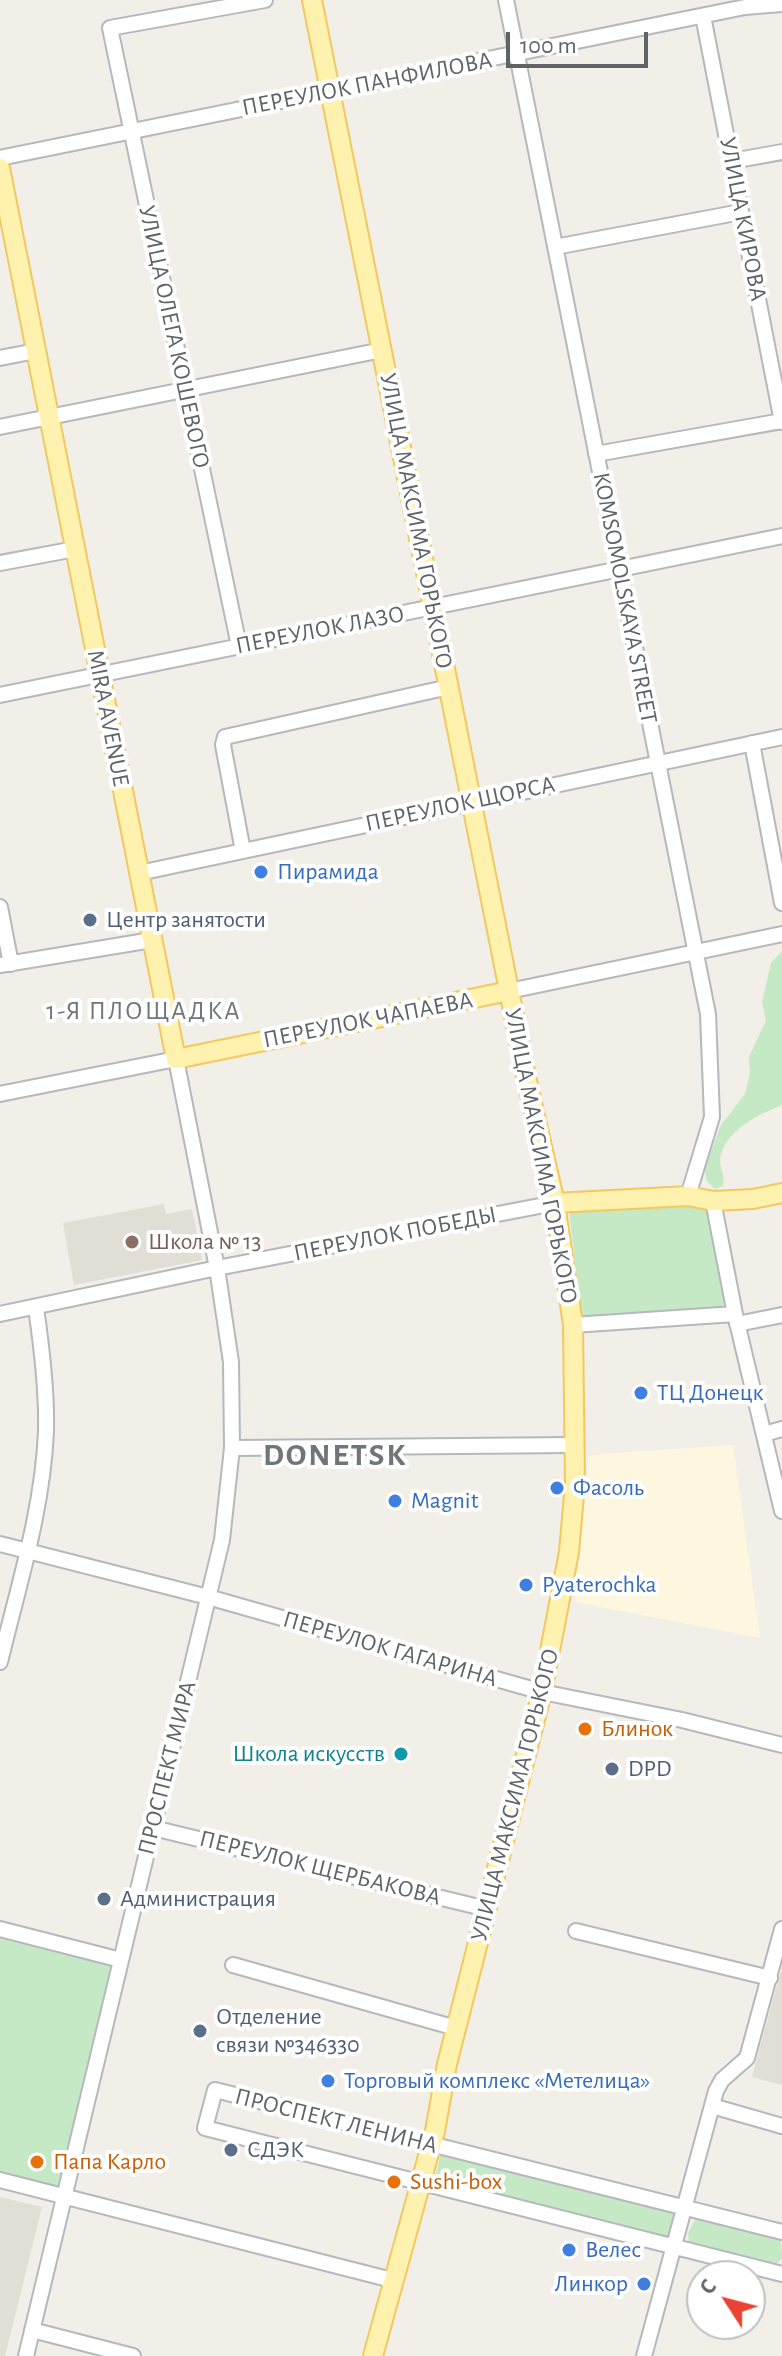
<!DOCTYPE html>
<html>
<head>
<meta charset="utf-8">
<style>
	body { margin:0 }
	#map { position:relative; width:782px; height:2356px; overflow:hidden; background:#f1efe8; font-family:"Alegreya Sans",sans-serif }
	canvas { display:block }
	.north { position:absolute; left:686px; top:2260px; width:80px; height:80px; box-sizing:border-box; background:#fff; border:2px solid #bfc1c3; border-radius:50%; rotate:306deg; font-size:22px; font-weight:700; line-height:32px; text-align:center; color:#5f6368 }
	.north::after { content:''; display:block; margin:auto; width:28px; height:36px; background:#ea4335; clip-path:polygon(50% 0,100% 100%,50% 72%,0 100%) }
	.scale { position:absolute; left:506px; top:32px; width:142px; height:36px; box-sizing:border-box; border:4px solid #5f6368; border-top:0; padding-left:10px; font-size:24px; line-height:28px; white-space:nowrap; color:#5f6368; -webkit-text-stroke:6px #fff; paint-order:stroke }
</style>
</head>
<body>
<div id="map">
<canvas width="782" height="2356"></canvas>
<div class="north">С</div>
<div class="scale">100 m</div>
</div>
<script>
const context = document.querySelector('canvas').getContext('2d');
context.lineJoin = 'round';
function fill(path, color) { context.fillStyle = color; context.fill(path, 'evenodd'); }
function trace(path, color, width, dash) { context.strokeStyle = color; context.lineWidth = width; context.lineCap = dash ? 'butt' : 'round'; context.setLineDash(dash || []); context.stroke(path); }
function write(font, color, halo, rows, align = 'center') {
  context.font = font + ' "Alegreya Sans",sans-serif'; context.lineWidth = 8; context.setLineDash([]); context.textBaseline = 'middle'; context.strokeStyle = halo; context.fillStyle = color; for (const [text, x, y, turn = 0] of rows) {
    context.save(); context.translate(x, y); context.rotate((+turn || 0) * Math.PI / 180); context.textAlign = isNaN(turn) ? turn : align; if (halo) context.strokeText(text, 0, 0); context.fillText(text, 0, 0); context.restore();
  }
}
fill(new Path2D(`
	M 733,1445 L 760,1638 L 575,1602 L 589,1455 Z`), '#fef7e0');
fill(new Path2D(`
	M 164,1204 L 166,1214 L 192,1209 L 202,1260 L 74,1285 L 63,1223 Z
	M 782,1966 L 782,2085 L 752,2077 Z
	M 0,2197 L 42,2207 L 5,2356 L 0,2356 Z`), '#e1ded6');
fill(new Path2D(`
	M 782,951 L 782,1105 C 759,1115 730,1127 721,1154 C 717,1165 726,1174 723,1186 L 715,1189 L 706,1180 L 705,1166 L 721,1125 L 745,1094 L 750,1073 L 749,1057 L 766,1020 L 762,1002 L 771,963 Z
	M 697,1202 L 708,1208 L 728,1311 L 582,1321 L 569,1211 Z
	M 0,1935 L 115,1963 L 59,2195 L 0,2181 Z
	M 441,2152 L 675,2209 L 668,2239 L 434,2182 Z
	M 696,2218 L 781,2240 L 782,2259 L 775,2265 L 689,2242 L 688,2233 Z`), '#c5e8c5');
const minor = new Path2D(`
	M 506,0 L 708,1014 L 712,1117 L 688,1196
	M 703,16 L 782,422
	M 0,158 L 745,7 L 782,4
	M 732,161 L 782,152
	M 555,247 L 741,212
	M 0,358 L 36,351
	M 0,427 L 382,350
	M 596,454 L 782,421
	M 0,563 L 75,549
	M 239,646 L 110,28 L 265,0
	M 0,695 L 782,536
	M 752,743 L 782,903
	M 243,851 L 223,745 L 225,737 L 449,687
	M 139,873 L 782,737
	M 0,907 L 11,964
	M 0,965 L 152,940
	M 509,991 L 782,934
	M 0,1094 L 176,1059 L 217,1268 L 231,1362 L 232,1448 L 222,1540 L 26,2356
	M 713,1201 L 735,1314 L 782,1511
	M 0,1314 L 217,1268 L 555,1203
	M 737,1324 L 782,1315
	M 573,1325 L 735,1314
	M 764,1434 L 782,1429
	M 232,1448 L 574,1445
	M 0,1544 L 208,1597 L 542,1692 L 682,1720 L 782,1745
	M 0,1662 C 18,1587 43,1509 46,1431 C 47,1390 42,1349 36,1308
	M 153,1828 L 487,1909
	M 0,1929 L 121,1960
	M 576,1931 L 770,1978
	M 233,1965 L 456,2028
	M 712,2106 L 782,2126
	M 0,2180 L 392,2280
	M 782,2232 L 215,2090 L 205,2128 L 782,2274
	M 32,2330 L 133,2356
	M 644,2356 L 716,2091 L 722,2080 L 747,2058 L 782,1929`);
const major = new Path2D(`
	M 312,0 L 527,1081 L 555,1203 L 573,1325 L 575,1484 L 569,1552 L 542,1692 L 447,2064 L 435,2131 L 373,2356
	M 0,168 L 176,1059 L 509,991
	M 555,1203 L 688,1196 L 713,1201 L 753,1199 L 782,1193`);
trace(minor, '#b5b8bc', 18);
trace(major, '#f2c960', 22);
trace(minor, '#fff', 14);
trace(major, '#fff2af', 18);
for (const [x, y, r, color] of [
	[261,872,8,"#3f7fe0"],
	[90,920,8,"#5c6f8a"],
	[132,1242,8,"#8d6e63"],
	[641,1393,8,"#3f7fe0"],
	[557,1488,8,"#3f7fe0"],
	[395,1501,8,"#3f7fe0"],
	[526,1585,8,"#3f7fe0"],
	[585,1729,8,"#e8710a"],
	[401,1754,8,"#0f9aa8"],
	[612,1769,8,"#5c6f8a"],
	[104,1899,8,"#5c6f8a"],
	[200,2031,8,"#5c6f8a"],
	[328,2081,8,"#3f7fe0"],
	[231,2150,8,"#5c6f8a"],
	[37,2162,8,"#e8710a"],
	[394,2182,8,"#e8710a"],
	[569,2250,8,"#3f7fe0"],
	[644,2284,8,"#3f7fe0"]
]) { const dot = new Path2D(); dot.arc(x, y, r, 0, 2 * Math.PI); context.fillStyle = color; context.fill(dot); trace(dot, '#fff', 3); }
write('24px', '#5f6368', '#fff', [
	["ПЕРЕУЛОК ПАНФИЛОВА",367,84,-11],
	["УЛИЦА КИРОВА",743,219,79],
	["УЛИЦА ОЛЕГА КОШЕВОГО",174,337,78],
	["УЛИЦА МАКСИМА ГОРЬКОГО",416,521,79],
	["KOMSOMOLSKAYA STREET",625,598,79],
	["ПЕРЕУЛОК ЛАЗО",320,630,-11],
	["MIRA AVENUE",108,718,79],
	["ПЕРЕУЛОК ЩОРСА",460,804,-12],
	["ПЕРЕУЛОК ЧАПАЕВА",368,1020,-11],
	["УЛИЦА МАКСИМА ГОРЬКОГО",541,1156,79],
	["ПЕРЕУЛОК ПОБЕДЫ",395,1234,-11],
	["ПЕРЕУЛОК ГАГАРИНА",390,1649,16],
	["ПРОСПЕКТ МИРА",167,1768,-76],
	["УЛИЦА МАКСИМА ГОРЬКОГО",515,1795,-76],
	["ПЕРЕУЛОК ЩЕРБАКОВА",320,1868,14],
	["ПРОСПЕКТ ЛЕНИНА",336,2121,14]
]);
write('24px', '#366cbe', '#fff', [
	["Пирамида",277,872],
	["ТЦ Донецк",657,1393],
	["Фасоль",573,1488],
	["Magnit",411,1501],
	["Pyaterochka",542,1585],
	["Торговый комплекс «Метелица»",344,2081],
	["Велес",585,2250],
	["Линкор",628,2284,"right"]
], 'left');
write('24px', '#4e5e75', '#fff', [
	["Центр занятости",106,920],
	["DPD",628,1769],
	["Администрация",120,1899],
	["Отделение",216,2017],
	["связи №346330",216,2045],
	["СДЭК",247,2150]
], 'left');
write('24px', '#785e54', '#fff', [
	["Школа № 13",148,1242]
], 'left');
write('24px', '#c56008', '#fff', [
	["Блинок",601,1729],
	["Папа Карло",53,2162],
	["Sushi-box",410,2182]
], 'left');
write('24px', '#0d838f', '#fff', [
	["Школа искусств",385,1754]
], 'right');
context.letterSpacing = '2px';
write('26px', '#70757a', '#fff', [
	["1-Я ПЛОЩАДКА",144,1011]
]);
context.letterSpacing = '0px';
context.letterSpacing = '2px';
write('bold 32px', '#70757a', '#fff', [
	["DONETSK",335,1455]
]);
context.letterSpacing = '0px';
</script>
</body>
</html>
